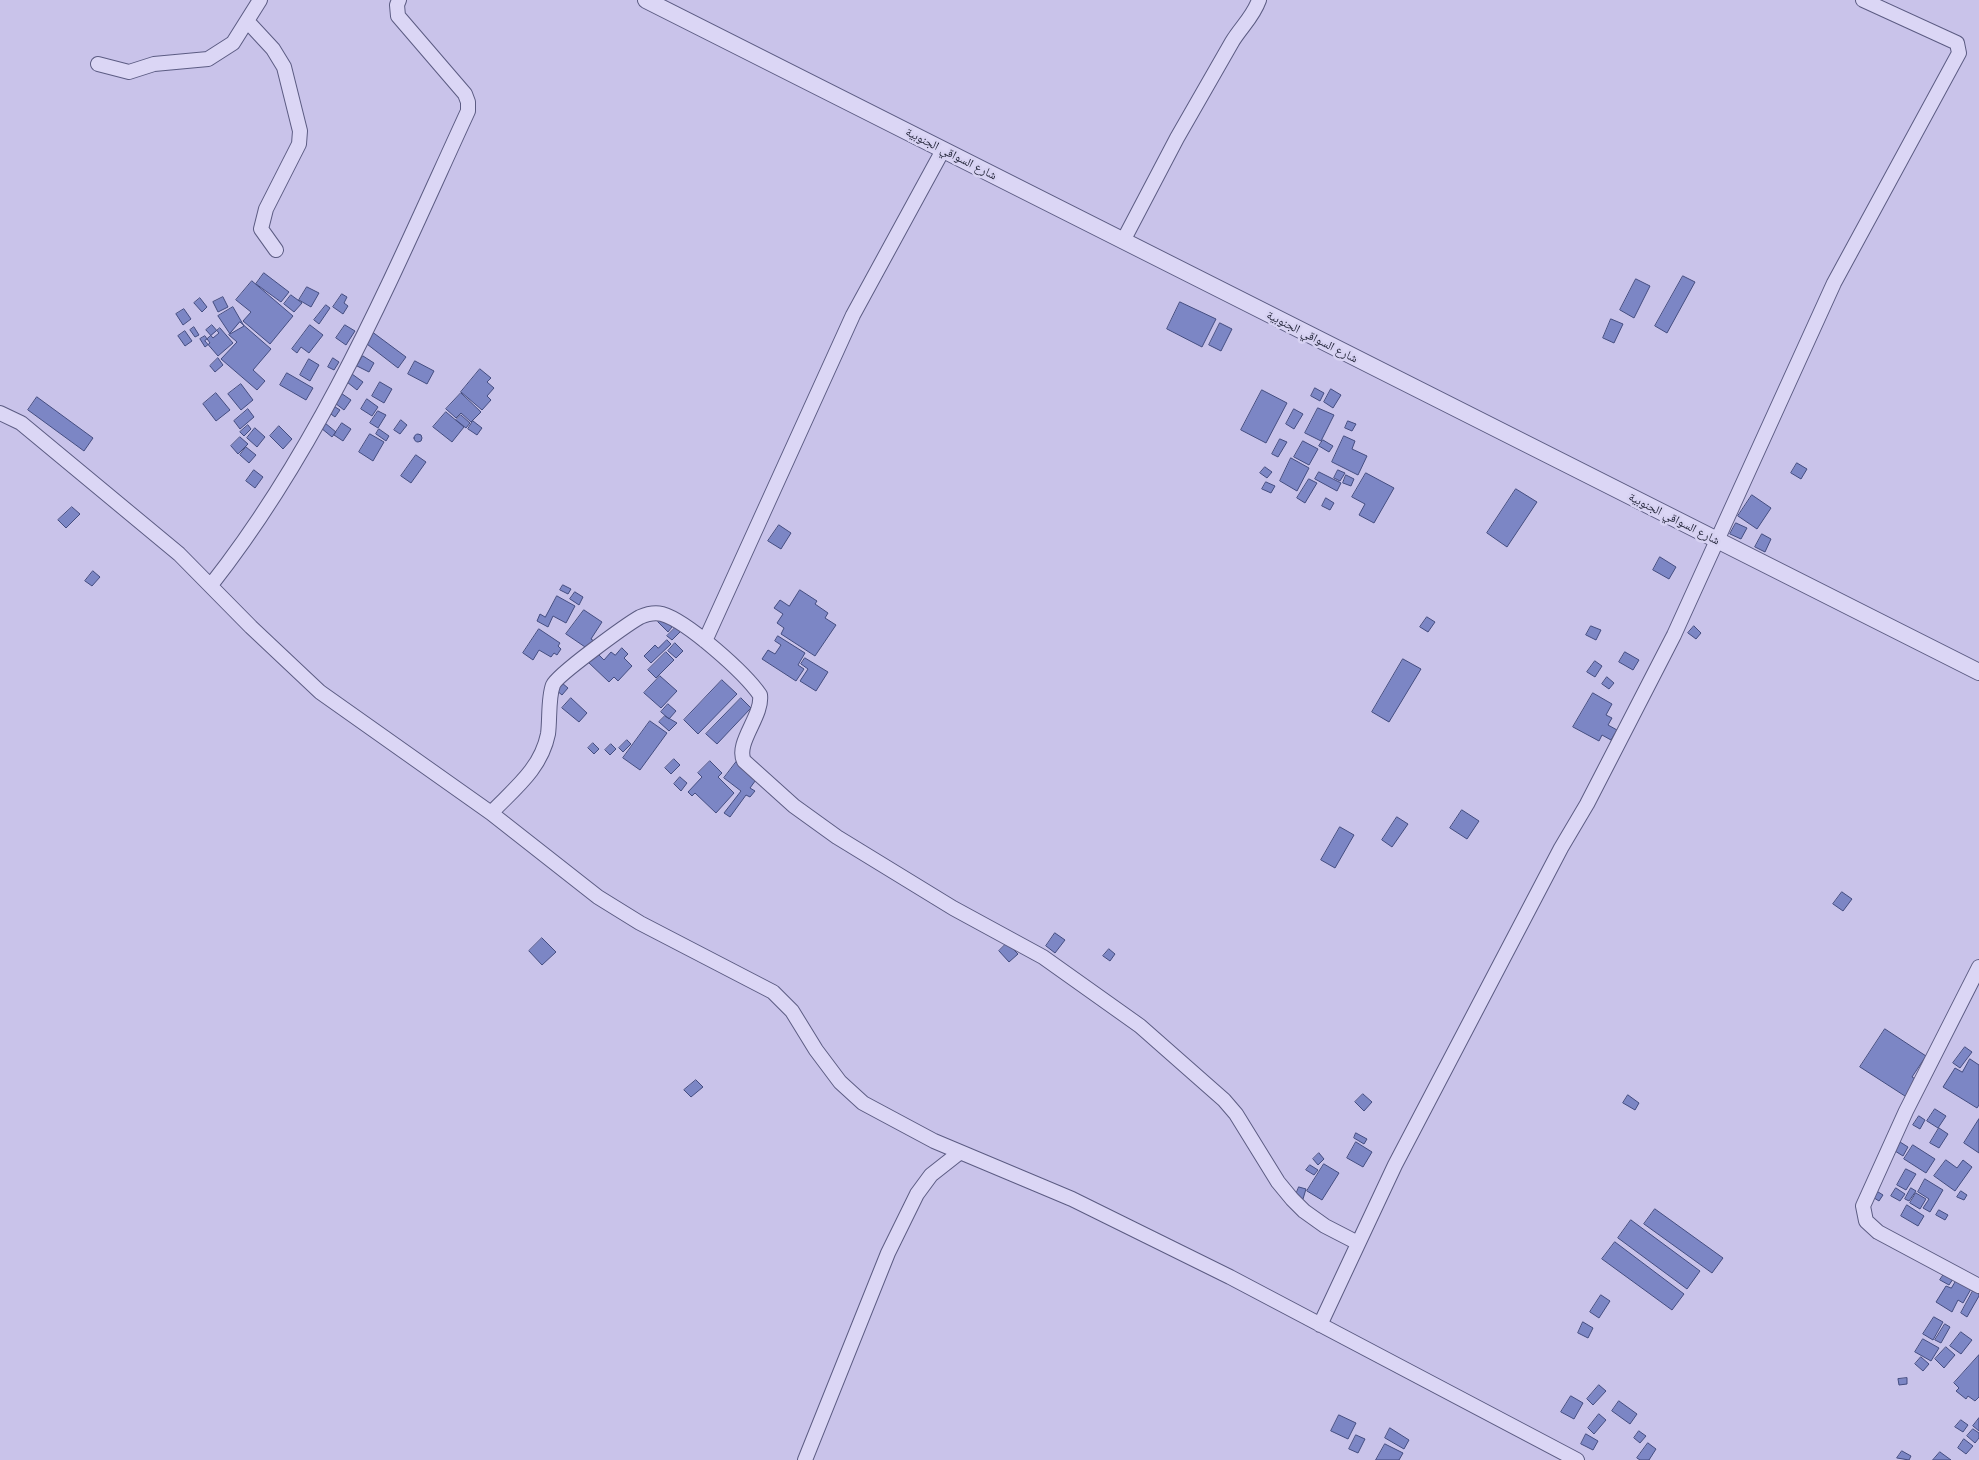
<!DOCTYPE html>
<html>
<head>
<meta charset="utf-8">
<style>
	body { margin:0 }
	canvas { display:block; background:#c9c3ea }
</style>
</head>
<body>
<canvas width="1979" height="1460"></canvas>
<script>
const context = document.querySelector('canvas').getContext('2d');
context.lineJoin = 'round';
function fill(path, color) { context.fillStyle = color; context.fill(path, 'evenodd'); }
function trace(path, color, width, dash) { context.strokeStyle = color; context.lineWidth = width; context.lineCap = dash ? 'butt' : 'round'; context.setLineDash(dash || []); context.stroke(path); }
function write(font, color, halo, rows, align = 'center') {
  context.font = font + ' "Libre Baskerville","Noto Naskh Arabic",serif'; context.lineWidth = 5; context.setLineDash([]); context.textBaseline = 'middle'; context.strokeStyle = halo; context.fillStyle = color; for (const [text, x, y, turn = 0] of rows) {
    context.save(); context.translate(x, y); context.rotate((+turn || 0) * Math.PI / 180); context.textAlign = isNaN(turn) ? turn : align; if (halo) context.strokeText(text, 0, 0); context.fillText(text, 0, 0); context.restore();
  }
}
const building = new Path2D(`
	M 264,273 L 289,292 L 281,302 L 256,284 Z
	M 1683,276 L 1695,282 L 1667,333 L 1655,326 Z
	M 1636,279 L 1650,286 L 1634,318 L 1620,310 Z
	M 252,281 L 293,316 L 270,344 L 243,321 L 251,312 L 236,300 Z
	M 307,287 L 319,293 L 311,307 L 299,300 Z
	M 342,294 L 347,297 L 344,303 L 348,306 L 343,314 L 333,307 Z
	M 291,295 L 302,303 L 294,312 L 284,304 Z
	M 223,297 L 228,307 L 218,312 L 213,302 Z
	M 200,298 L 207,307 L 202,312 L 194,303 Z
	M 1180,302 L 1216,319 L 1202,347 L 1167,329 Z
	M 326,305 L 330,308 L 319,324 L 314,320 Z
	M 233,307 L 244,326 L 230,334 L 218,316 Z
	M 184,309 L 191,319 L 183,325 L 176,314 Z
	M 1611,319 L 1623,324 L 1614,343 L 1603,338 Z
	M 240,322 L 271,349 L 253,370 L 265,381 L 257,390 L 221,359 L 237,342 L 229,335 Z
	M 1220,323 L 1232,329 L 1221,351 L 1209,345 Z
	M 212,325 L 219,333 L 213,338 L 206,330 Z
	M 310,325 L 323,335 L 309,353 L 301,347 L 297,353 L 292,349 Z
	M 345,325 L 355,331 L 346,345 L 336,338 Z
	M 194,327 L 199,335 L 195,337 L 190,330 Z
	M 220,328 L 233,343 L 218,356 L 205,341 Z
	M 185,331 L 192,341 L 185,346 L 178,336 Z
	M 371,331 L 406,357 L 398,368 L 363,341 Z
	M 205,336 L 210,343 L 205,347 L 200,339 Z
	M 363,356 L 374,363 L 369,372 L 357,366 Z
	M 218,358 L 223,365 L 215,372 L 210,366 Z
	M 333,358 L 339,362 L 334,370 L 328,367 Z
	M 309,359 L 319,365 L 310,381 L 300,375 Z
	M 415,361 L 434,371 L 427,384 L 408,374 Z
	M 480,369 L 491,378 L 487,382 L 494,388 L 487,396 L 491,400 L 482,410 L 461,392 Z
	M 287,373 L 313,388 L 306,400 L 280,385 Z
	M 352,374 L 363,382 L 357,390 L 347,382 Z
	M 380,382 L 392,389 L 384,403 L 372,396 Z
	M 241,384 L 253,400 L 241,410 L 228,394 Z
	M 1315,388 L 1324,393 L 1320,401 L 1311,396 Z
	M 1331,389 L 1341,395 L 1333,408 L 1324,402 Z
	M 1262,390 L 1287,403 L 1266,443 L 1241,430 Z
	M 338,391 L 351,400 L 344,410 L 331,400 Z
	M 216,393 L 230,410 L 216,421 L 203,404 Z
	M 461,393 L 481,412 L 471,422 L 461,413 L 456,418 L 446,409 Z
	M 37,397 L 93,438 L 84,451 L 28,410 Z
	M 367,399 L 378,407 L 372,416 L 361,409 Z
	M 332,405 L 340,410 L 335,417 L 328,412 Z
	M 1318,408 L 1334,415 L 1321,441 L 1305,433 Z
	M 248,409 L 254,417 L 240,429 L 234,421 Z
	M 1294,409 L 1303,414 L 1294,429 L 1286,424 Z
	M 378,411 L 386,415 L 378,428 L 370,423 Z
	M 446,412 L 464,427 L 452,442 L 433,427 Z
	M 461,415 L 470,423 L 466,428 L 456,420 Z
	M 401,420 L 407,425 L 400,434 L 394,430 Z
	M 473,421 L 482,428 L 477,435 L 468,429 Z
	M 1348,421 L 1356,424 L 1352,431 L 1345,428 Z
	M 325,423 L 336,432 L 332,437 L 321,428 Z
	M 342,423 L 351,429 L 343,441 L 334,435 Z
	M 248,425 L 251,429 L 244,436 L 240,432 Z
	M 279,426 L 292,439 L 283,449 L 270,436 Z
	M 255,428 L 265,437 L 257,447 L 247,438 Z
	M 379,429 L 389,436 L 386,441 L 376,434 Z
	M 370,434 L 384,442 L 373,461 L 359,452 Z
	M414 438a4 4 0 1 1 8 0a4 4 0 1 1-8 0Z
	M 1344,436 L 1355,441 L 1352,449 L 1367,456 L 1358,475 L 1332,462 Z
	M 240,437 L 248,444 L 238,454 L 231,446 Z
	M 1280,439 L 1287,442 L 1278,457 L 1272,454 Z
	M 1323,440 L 1333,446 L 1329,452 L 1319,446 Z
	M 1303,441 L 1318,449 L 1309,465 L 1294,457 Z
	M 246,447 L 256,455 L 249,463 L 240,455 Z
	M 416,455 L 426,462 L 411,483 L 401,476 Z
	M 1291,458 L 1309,468 L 1297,491 L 1280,481 Z
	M 1797,463 L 1807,469 L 1801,479 L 1791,473 Z
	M 1265,467 L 1272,472 L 1267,478 L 1260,473 Z
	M 254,470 L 263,477 L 255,488 L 246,481 Z
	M 1338,470 L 1345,473 L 1340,481 L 1334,478 Z
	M 1319,472 L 1341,483 L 1337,491 L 1315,479 Z
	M 1366,473 L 1394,488 L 1374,523 L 1359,515 L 1365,504 L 1352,497 Z
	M 1346,475 L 1354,479 L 1351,486 L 1343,483 Z
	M 1309,479 L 1317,483 L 1305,503 L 1297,498 Z
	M 1266,482 L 1275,486 L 1271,493 L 1262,489 Z
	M 1516,489 L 1537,502 L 1507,547 L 1487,533 Z
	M 1752,495 L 1771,508 L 1757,529 L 1738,516 Z
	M 1326,498 L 1334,503 L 1330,510 L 1322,506 Z
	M 72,507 L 80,514 L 66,528 L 58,520 Z
	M 1736,523 L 1747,528 L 1741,539 L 1730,534 Z
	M 779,525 L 791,533 L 781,549 L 768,541 Z
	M 1762,534 L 1771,539 L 1765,552 L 1755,547 Z
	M 1660,557 L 1676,567 L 1669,579 L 1653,570 Z
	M 93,571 L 100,577 L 92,586 L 85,581 Z
	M 563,585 L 571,589 L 568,594 L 560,590 Z
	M 800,590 L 817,601 L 815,604 L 828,613 L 825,618 L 836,625 L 815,656 L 781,634 L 784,628 L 777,623 L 783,614 L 774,608 L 780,600 L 789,606 Z
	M 575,592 L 583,597 L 579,605 L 570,599 Z
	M 557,596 L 575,606 L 566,623 L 553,616 L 548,627 L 537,621 L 540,614 L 545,617 Z
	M 584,610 L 602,622 L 591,639 L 594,641 L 588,649 L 566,634 Z
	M 1427,617 L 1435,622 L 1428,632 L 1420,627 Z
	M 662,618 L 672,627 L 668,632 L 658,622 Z
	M 677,626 L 682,630 L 672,640 L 667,636 Z
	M 1591,626 L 1601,630 L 1596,640 L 1586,635 Z
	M 1694,626 L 1701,633 L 1696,639 L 1688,633 Z
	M 539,629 L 560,643 L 558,646 L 561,649 L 557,655 L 554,653 L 551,657 L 539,650 L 533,660 L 523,653 Z
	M 778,636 L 805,653 L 798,665 L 804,669 L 796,681 L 762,659 L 768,650 L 775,654 L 781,645 L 775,641 Z
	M 667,640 L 671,644 L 651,663 L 644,656 L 655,645 L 658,648 Z
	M 675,643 L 683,651 L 676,658 L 668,651 Z
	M 622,648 L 628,654 L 624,658 L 632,666 L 618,681 L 614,677 L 609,682 L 588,662 L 596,652 L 604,660 L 611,652 L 615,655 Z
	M 666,652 L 674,660 L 656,678 L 648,670 Z
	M 1625,652 L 1639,660 L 1633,670 L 1619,662 Z
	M 805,658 L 828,672 L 816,691 L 800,681 L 808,669 L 801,664 Z
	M 1403,659 L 1421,669 L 1389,722 L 1372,712 Z
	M 1595,661 L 1602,666 L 1595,677 L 1587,672 Z
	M 660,676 L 677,691 L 661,708 L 644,693 Z
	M 1607,677 L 1614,683 L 1609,689 L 1602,684 Z
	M 722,680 L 737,694 L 698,734 L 684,720 Z
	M 562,683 L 568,688 L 562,695 L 556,690 Z
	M 1593,693 L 1612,704 L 1606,715 L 1612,718 L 1608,725 L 1617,730 L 1611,740 L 1602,735 L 1599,741 L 1573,727 Z
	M 571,698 L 587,713 L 579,722 L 562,708 Z
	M 741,698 L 751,708 L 717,744 L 706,734 Z
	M 668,704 L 676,711 L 669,719 L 661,712 Z
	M 665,716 L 677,723 L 669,731 L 659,722 Z
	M 650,721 L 667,733 L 640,770 L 623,758 Z
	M 627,740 L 631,744 L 623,752 L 619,748 Z
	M 593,743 L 599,749 L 594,754 L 588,748 Z
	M 611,744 L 616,749 L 610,755 L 605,750 Z
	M 674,759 L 680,765 L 671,774 L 665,768 Z
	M 710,761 L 722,773 L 718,777 L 734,793 L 716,813 L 695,793 L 692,796 L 688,792 L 702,777 L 698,773 Z
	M 737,761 L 758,777 L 750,788 L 755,791 L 750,797 L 746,795 L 730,817 L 724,813 L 741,791 L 724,778 Z
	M 680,777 L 687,783 L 681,791 L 674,784 Z
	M 1462,810 L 1479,821 L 1467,839 L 1450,828 Z
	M 1397,817 L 1408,824 L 1392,847 L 1382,840 Z
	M 1340,827 L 1354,835 L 1335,868 L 1321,860 Z
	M 1842,892 L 1852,899 L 1843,911 L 1833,904 Z
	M 1055,933 L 1065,940 L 1055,953 L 1046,946 Z
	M 542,938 L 556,952 L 542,965 L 529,951 Z
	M 1007,943 L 1018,954 L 1009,962 L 999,951 Z
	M 1109,949 L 1115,954 L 1110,961 L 1103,956 Z
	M 1885,1029 L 1926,1056 L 1912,1077 L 1919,1081 L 1908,1098 L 1860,1067 Z
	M 1965,1047 L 1972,1052 L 1960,1068 L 1953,1063 Z
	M 1970,1059 L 1979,1065 L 1979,1105 L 1977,1108 L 1943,1087 L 1955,1068 L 1962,1072 Z
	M 696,1080 L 703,1087 L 691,1097 L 684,1090 Z
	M 1363,1094 L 1372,1102 L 1364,1111 L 1355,1102 Z
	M 1628,1095 L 1639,1103 L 1635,1110 L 1623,1103 Z
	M 1935,1109 L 1946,1116 L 1938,1128 L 1927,1121 Z
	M 1919,1116 L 1925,1120 L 1920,1129 L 1913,1125 Z
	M 1979,1119 L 1979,1153 L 1964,1143 Z
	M 1939,1128 L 1948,1134 L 1939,1148 L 1930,1143 Z
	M 1356,1133 L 1367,1139 L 1364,1144 L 1354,1138 Z
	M 1356,1142 L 1372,1152 L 1363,1167 L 1347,1158 Z
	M 1900,1142 L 1908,1147 L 1903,1156 L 1895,1151 Z
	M 1913,1145 L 1935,1159 L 1926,1173 L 1904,1159 Z
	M 1319,1153 L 1324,1159 L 1318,1165 L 1313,1159 Z
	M 1946,1160 L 1957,1168 L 1963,1160 L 1972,1167 L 1955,1191 L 1934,1176 Z
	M 1324,1164 L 1339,1173 L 1322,1200 L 1307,1191 Z
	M 1310,1165 L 1318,1170 L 1314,1175 L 1306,1170 Z
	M 1906,1169 L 1916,1174 L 1906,1190 L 1897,1185 Z
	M 1925,1179 L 1943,1190 L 1930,1212 L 1923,1208 L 1929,1199 L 1918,1192 Z
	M 1299,1187 L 1306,1189 L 1303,1199 L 1295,1197 Z
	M 1896,1188 L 1905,1194 L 1900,1201 L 1891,1196 Z
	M 1911,1188 L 1916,1191 L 1909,1201 L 1905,1199 Z
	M 1875,1190 L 1883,1195 L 1879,1201 L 1871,1196 Z
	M 1961,1191 L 1967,1195 L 1964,1200 L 1957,1197 Z
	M 1916,1193 L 1926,1199 L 1920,1209 L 1910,1203 Z
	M 1907,1205 L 1924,1216 L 1918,1226 L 1901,1216 Z
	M 1655,1209 L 1723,1258 L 1712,1273 L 1644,1224 Z
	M 1939,1210 L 1948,1215 L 1945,1220 L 1936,1215 Z
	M 1631,1220 L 1700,1271 L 1687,1289 L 1618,1238 Z
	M 1615,1242 L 1684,1294 L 1672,1310 L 1602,1259 Z
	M 1944,1274 L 1953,1279 L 1949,1285 L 1940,1280 Z
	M 1956,1281 L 1971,1289 L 1963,1303 L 1958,1300 L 1952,1312 L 1936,1302 L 1946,1286 L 1951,1288 Z
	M 1974,1289 L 1979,1292 L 1979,1296 L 1967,1317 L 1961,1313 Z
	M 1601,1295 L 1610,1301 L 1599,1318 L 1590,1312 Z
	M 1934,1317 L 1943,1322 L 1933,1340 L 1923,1334 Z
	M 1583,1322 L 1593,1328 L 1588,1338 L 1578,1333 Z
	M 1945,1324 L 1950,1327 L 1941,1343 L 1935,1340 Z
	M 1961,1332 L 1972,1340 L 1961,1354 L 1950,1346 Z
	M 1923,1339 L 1939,1348 L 1931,1361 L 1915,1352 Z
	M 1946,1347 L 1955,1355 L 1944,1368 L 1935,1359 Z
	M 1979,1355 L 1979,1397 L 1975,1401 L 1968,1396 L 1966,1399 L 1956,1391 L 1959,1388 L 1954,1383 Z
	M 1921,1357 L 1929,1364 L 1923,1371 L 1915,1364 Z
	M 1907,1378 L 1907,1384 L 1899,1385 L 1898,1379 Z
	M 1599,1385 L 1606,1391 L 1593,1405 L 1587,1399 Z
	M 1571,1396 L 1583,1403 L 1574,1419 L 1561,1412 Z
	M 1619,1401 L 1637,1414 L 1630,1424 L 1612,1411 Z
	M 1599,1414 L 1606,1420 L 1594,1434 L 1588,1428 Z
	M 1339,1415 L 1356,1423 L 1348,1439 L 1331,1431 Z
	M 1979,1418 L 1979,1431 L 1973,1426 Z
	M 1961,1420 L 1968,1425 L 1963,1432 L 1955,1427 Z
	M 1390,1428 L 1409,1440 L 1404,1449 L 1385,1438 Z
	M 1973,1429 L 1979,1433 L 1979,1438 L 1975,1443 L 1967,1436 Z
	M 1639,1431 L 1646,1436 L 1640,1443 L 1634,1438 Z
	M 1586,1434 L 1598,1441 L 1593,1450 L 1581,1444 Z
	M 1356,1435 L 1365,1439 L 1358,1453 L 1349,1449 Z
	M 1964,1439 L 1973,1446 L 1966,1454 L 1958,1448 Z
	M 1648,1443 L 1656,1449 L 1649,1460 L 1640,1460 L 1637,1458 Z
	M 1385,1444 L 1403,1453 L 1399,1460 L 1376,1460 Z
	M 1902,1451 L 1911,1456 L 1909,1460 L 1897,1458 Z
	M 1940,1452 L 1951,1460 L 1933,1460 Z`);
fill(building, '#7c86c5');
trace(building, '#444d80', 1);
const minor = new Path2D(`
	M 248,22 L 273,49 L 284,67 L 300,131 L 299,144 L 266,209 L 261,229 L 276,250
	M 98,64 L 129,72 L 154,64 L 208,59 L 233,43 L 260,0
	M 1123,241 L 1177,138 L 1232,42 C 1241,27 1253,17 1259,0
	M 0,413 L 21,423 L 179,554 L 251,627 L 320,692 L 491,813 L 598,897 L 640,923 L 773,992 L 792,1011 L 816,1050 L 840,1082 L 863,1103 L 934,1141 L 1072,1199 L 1230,1277 L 1577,1460
	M 211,585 C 323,443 393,274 468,111 L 468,102 L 465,94 L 398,16 L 397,5 L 399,0
	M 705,641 L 853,315 L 943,150
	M 491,813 C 514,789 541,769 548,734 C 550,720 548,698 553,685 C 557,675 626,625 640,617 C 647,614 654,612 662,614 C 687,621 745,673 760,695 C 763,716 735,743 744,761 L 794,806 L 837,837 L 953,908 L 1043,957 L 1140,1026 L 1224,1100 L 1236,1114 L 1278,1182 L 1292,1199 L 1304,1211 L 1325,1226 L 1358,1243
	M 1979,967 L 1906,1111 L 1863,1206 L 1866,1221 L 1878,1232 L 1979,1286
	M 1320,1325 L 1395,1165 L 1561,848 L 1587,804 L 1674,635 L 1834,283 L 1959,53 L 1957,43 L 1863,0
	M 805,1460 L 888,1253 L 917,1194 L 931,1175 L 959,1153`);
const tertiary = new Path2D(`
	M 646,0 L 1979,672`);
trace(minor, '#5c5c83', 16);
trace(tertiary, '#5c5c83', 18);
trace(minor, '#dbd6f5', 14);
trace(tertiary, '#dbd6f5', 16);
write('12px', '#1e2034', '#d7d2f2', [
	["شارع السواقي الجنوبية",951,154,27],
	["شارع السواقي الجنوبية",1312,337,27],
	["شارع السواقي الجنوبية",1674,519,27]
]);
</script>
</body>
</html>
